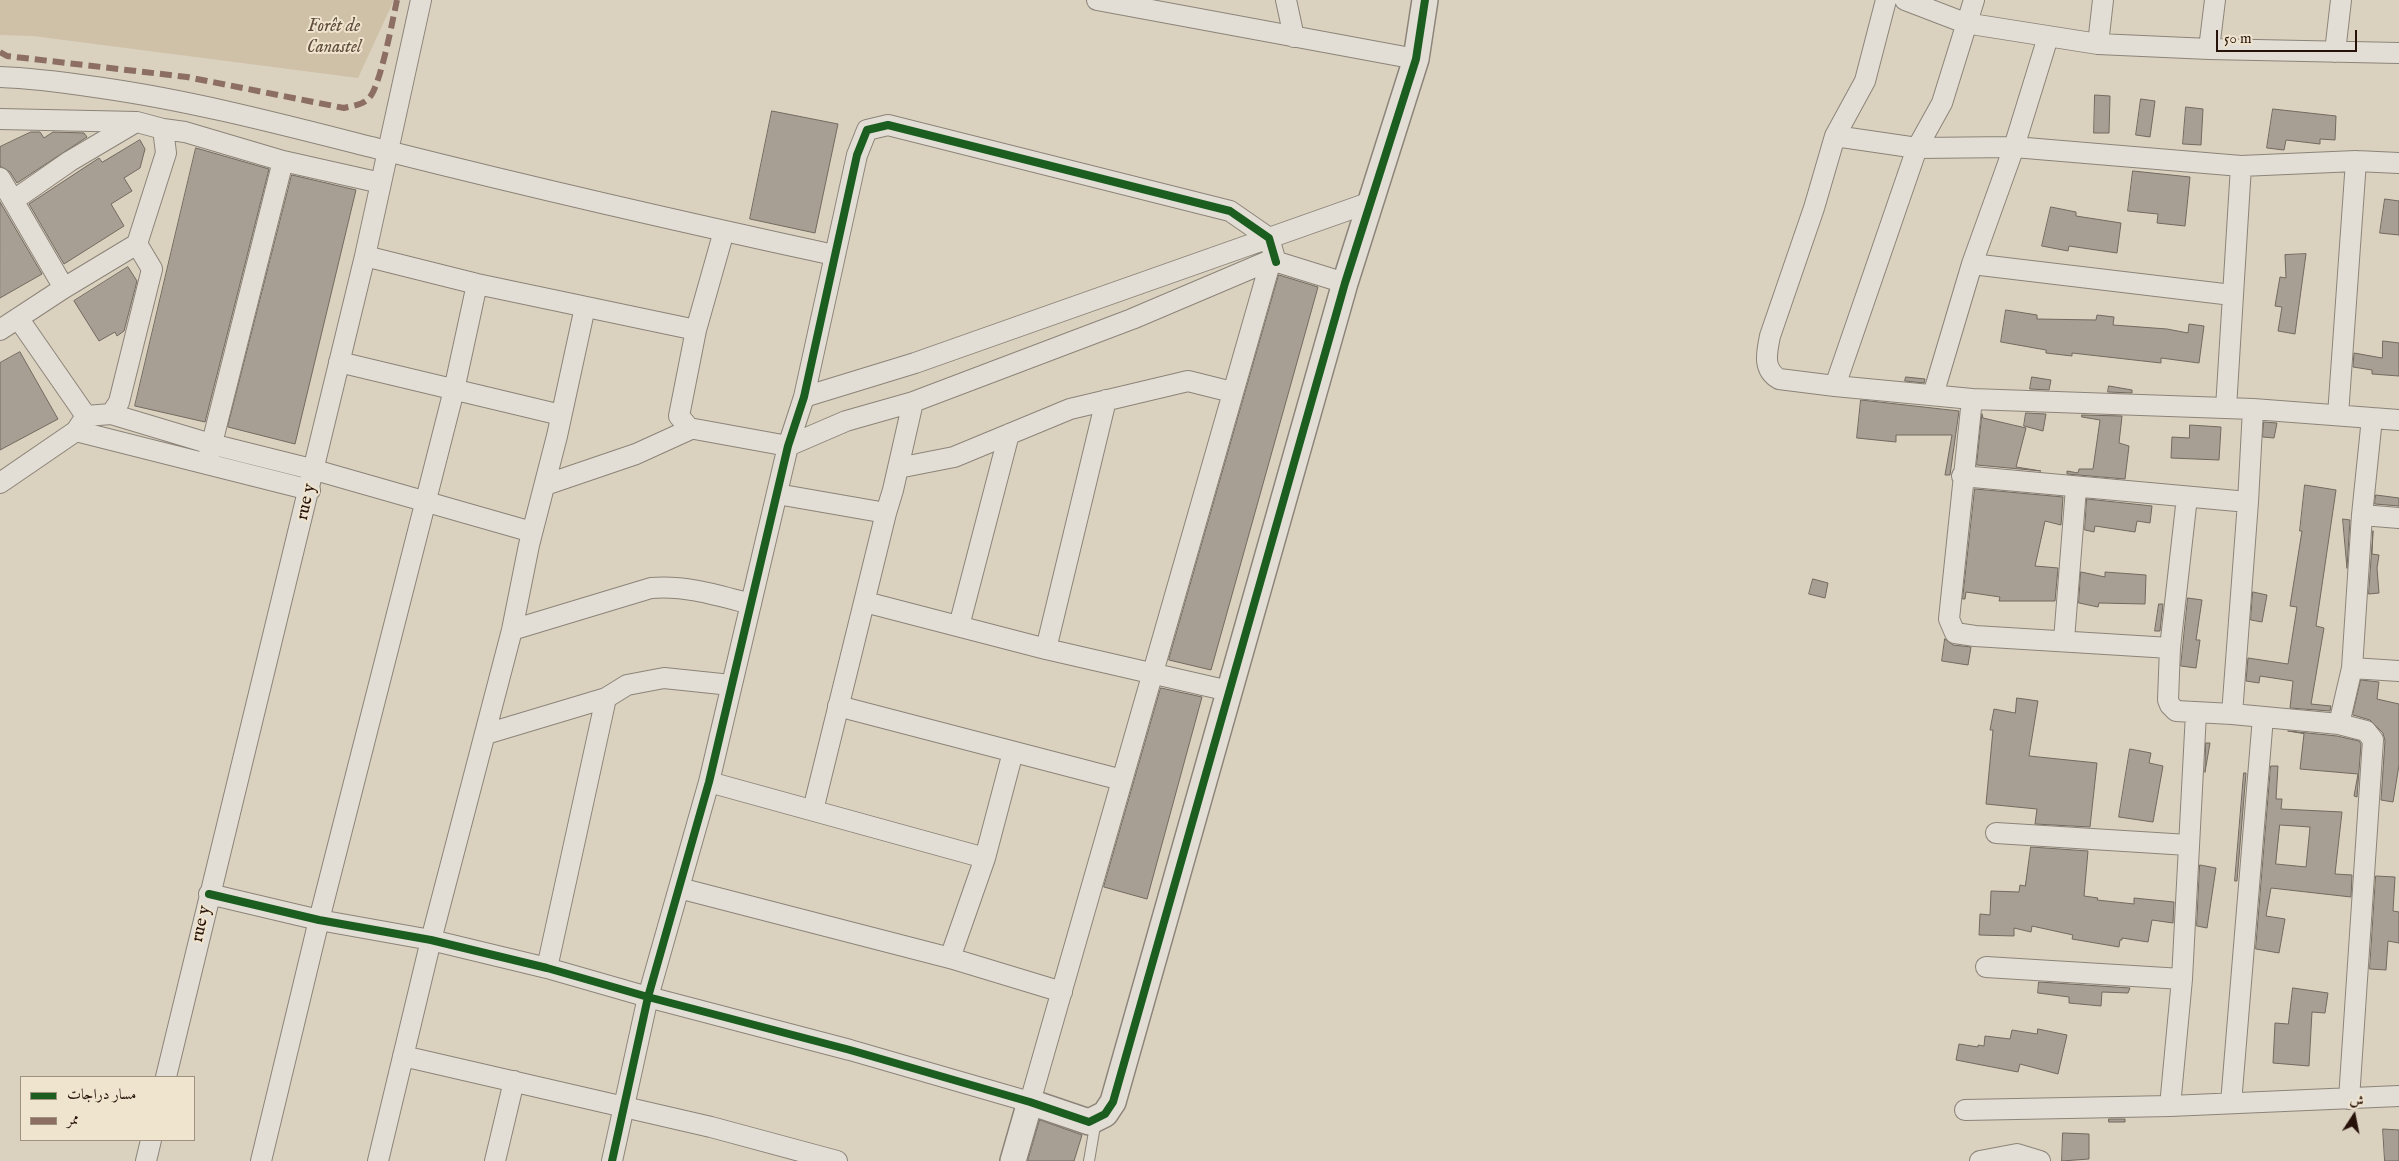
<!DOCTYPE html>
<html>
<head>
<meta charset="utf-8">
<style>
	body { margin:0 }
	#map { position:relative; width:2399px; height:1161px; overflow:hidden; background:#dad1bf; font-family:"IM FELL English",Amiri,serif }
	canvas { display:block }
	.legend { position:absolute; left:20px; top:1076px; width:175px; height:65px; box-sizing:border-box; background:#efe4ce; border:1px solid #9f9080; margin:0; padding:6px 9px; list-style:none; font-size:15px; color:#27120a }
	.legend li { display:flex; align-items:center; gap:10px; height:25px }
	.legend b { width:25px; border:1px solid #9f9080 }
	.north { position:absolute; left:2329px; top:1091px; width:50px; height:50px; -webkit-text-stroke:4px #efe4ce; paint-order:stroke; rotate:11deg; font-size:14px; font-weight:700; line-height:20px; text-align:center; color:#27120a }
	.north::after { content:''; display:block; margin:auto; width:18px; height:22px; background:#27120a; clip-path:polygon(50% 0,100% 100%,50% 72%,0 100%) }
	.scale { position:absolute; left:2216px; top:30px; width:141px; height:22px; box-sizing:border-box; border:2px solid #27120a; border-top:0; padding-left:6px; font-size:15px; line-height:18px; white-space:nowrap; color:#27120a; -webkit-text-stroke:4px #efe4ce; paint-order:stroke }
</style>
</head>
<body>
<div id="map">
<canvas width="2399" height="1161"></canvas>
<ul class="legend">
<li><b style="height:6px;background:#1b5e20"></b>مسار دراجات</li>
<li><b style="height:6px;background:#8d6e63"></b>ممر</li>
</ul>
<div class="north">ش</div>
<div class="scale">50 m</div>
</div>
<script>
const context = document.querySelector('canvas').getContext('2d');
context.lineJoin = 'round';
function fill(path, color) { context.fillStyle = color; context.fill(path, 'evenodd'); }
function trace(path, color, width, dash) { context.strokeStyle = color; context.lineWidth = width; context.lineCap = dash ? 'butt' : 'round'; context.setLineDash(dash || []); context.stroke(path); }
function write(font, color, halo, rows, align = 'center') {
  context.font = font + ' "IM FELL English",serif'; context.lineWidth = 4; context.setLineDash([]); context.textBaseline = 'middle'; context.strokeStyle = halo; context.fillStyle = color; for (const [text, x, y, turn = 0] of rows) {
    context.save(); context.translate(x, y); context.rotate((+turn || 0) * Math.PI / 180); context.textAlign = isNaN(turn) ? turn : align; if (halo) context.strokeText(text, 0, 0); context.fillText(text, 0, 0); context.restore();
  }
}
fill(new Path2D(`
	M 0,0 L 394,0 L 358,78 L 33,36 L 0,35 Z`), '#cfc1a8');
const building = new Path2D(`
	M 2095,95 L 2110,96 L 2109,133 L 2094,133 Z
	M 2141,99 L 2155,101 L 2150,137 L 2136,135 Z
	M 2186,107 L 2203,109 L 2201,145 L 2183,144 Z
	M 2273,109 L 2336,116 L 2335,140 L 2320,139 L 2320,144 L 2286,140 L 2284,150 L 2267,148 Z
	M 772,111 L 838,124 L 815,233 L 750,219 Z
	M 31,132 L 40,132 L 44,138 L 53,132 L 84,133 L 87,137 L 17,183 L 10,172 L 0,166 L 0,147 Z
	M 140,140 L 145,149 L 140,168 L 124,178 L 132,191 L 111,204 L 124,226 L 64,264 L 29,204 L 99,158 L 102,162 Z
	M 196,148 L 269,169 L 205,422 L 135,406 Z
	M 2133,171 L 2190,177 L 2185,226 L 2157,223 L 2158,214 L 2128,211 Z
	M 292,175 L 356,190 L 295,444 L 228,427 Z
	M 2385,199 L 2399,201 L 2399,235 L 2380,233 Z
	M 0,202 L 42,274 L 0,298 Z
	M 2051,207 L 2076,212 L 2076,216 L 2121,223 L 2117,253 L 2069,246 L 2068,251 L 2042,246 Z
	M 2306,254 L 2295,334 L 2278,331 L 2282,307 L 2275,306 L 2280,277 L 2286,278 L 2285,255 Z
	M 128,267 L 137,281 L 124,331 L 117,336 L 115,332 L 99,341 L 74,301 Z
	M 1279,275 L 1318,287 L 1211,670 L 1169,660 Z
	M 2006,310 L 2037,315 L 2037,319 L 2096,320 L 2097,315 L 2114,317 L 2113,325 L 2167,329 L 2188,333 L 2189,324 L 2204,326 L 2199,363 L 2161,358 L 2161,363 L 2072,353 L 2072,356 L 2046,353 L 2046,350 L 2001,342 Z
	M 2383,341 L 2399,343 L 2399,376 L 2372,374 L 2372,370 L 2353,367 L 2354,353 L 2382,358 Z
	M 20,352 L 58,419 L 0,450 L 0,363 Z
	M 1906,377 L 1925,379 L 1924,383 L 1905,381 Z
	M 2032,377 L 2051,380 L 2049,390 L 2030,389 Z
	M 2109,386 L 2132,390 L 2132,393 L 2108,392 Z
	M 1861,400 L 1959,411 L 1950,475 L 1945,475 L 1952,435 L 1896,435 L 1896,442 L 1857,438 Z
	M 2026,413 L 2046,414 L 2043,431 L 2024,426 Z
	M 1982,414 L 1983,418 L 2026,428 L 2016,467 L 2041,471 L 1977,465 Z
	M 2082,415 L 2122,416 L 2119,443 L 2129,446 L 2125,479 L 2067,474 L 2067,471 L 2078,473 L 2079,469 L 2093,469 L 2100,420 L 2082,417 Z
	M 2264,422 L 2277,423 L 2274,438 L 2263,437 Z
	M 2190,425 L 2221,427 L 2219,460 L 2171,458 L 2172,437 L 2189,438 Z
	M 2305,485 L 2336,490 L 2316,626 L 2324,628 L 2311,704 L 2331,706 L 2330,711 L 2290,708 L 2293,681 L 2260,676 L 2259,683 L 2246,681 L 2248,658 L 2288,664 L 2297,607 L 2290,606 L 2302,531 L 2300,531 Z
	M 1975,489 L 2063,497 L 2061,525 L 2045,521 L 2035,566 L 2058,568 L 2055,601 L 1999,601 L 2000,597 L 1966,592 L 1965,599 L 1963,599 Z
	M 2376,495 L 2399,498 L 2399,506 L 2375,504 Z
	M 2087,499 L 2152,506 L 2150,523 L 2137,521 L 2135,532 L 2095,526 L 2094,532 L 2085,530 Z
	M 2343,519 L 2350,520 L 2347,568 Z
	M 2373,531 L 2372,554 L 2379,555 L 2377,568 L 2379,593 L 2369,594 Z
	M 2081,572 L 2105,577 L 2105,572 L 2146,575 L 2145,604 L 2099,603 L 2098,607 L 2079,603 Z
	M 1813,579 L 1828,583 L 1825,598 L 1809,594 Z
	M 2253,592 L 2267,595 L 2262,622 L 2251,620 Z
	M 2188,598 L 2202,600 L 2196,640 L 2200,640 L 2196,668 L 2181,666 Z
	M 2159,604 L 2163,604 L 2160,631 L 2155,631 Z
	M 1945,639 L 1953,645 L 1971,647 L 1968,665 L 1942,661 Z
	M 2361,680 L 2379,682 L 2377,699 L 2399,704 L 2399,765 L 2393,802 L 2381,800 L 2385,741 L 2383,733 L 2370,720 L 2353,715 Z
	M 1161,688 L 1202,697 L 1147,899 L 1104,887 Z
	M 2017,698 L 2038,701 L 2029,756 L 2097,763 L 2090,827 L 2035,824 L 2037,809 L 1986,804 L 1993,730 L 1990,730 L 1994,709 L 2015,713 Z
	M 2288,731 L 2337,736 L 2359,741 L 2361,744 L 2357,797 L 2354,796 L 2358,774 L 2300,769 L 2304,734 Z
	M 2206,743 L 2210,743 L 2205,772 Z
	M 2130,749 L 2151,753 L 2149,763 L 2163,766 L 2153,822 L 2119,817 Z
	M 2271,766 L 2278,766 L 2276,799 L 2282,799 L 2281,809 L 2342,812 L 2335,874 L 2352,875 L 2351,897 L 2271,888 L 2266,916 L 2285,919 L 2279,953 L 2256,949 ZM 2280,825 L 2310,827 L 2306,867 L 2276,864 Z
	M 2244,773 L 2246,773 L 2237,881 L 2235,881 Z
	M 2031,847 L 2088,851 L 2084,896 L 2098,898 L 2097,900 L 2134,904 L 2134,898 L 2174,902 L 2173,923 L 2152,920 L 2148,942 L 2122,938 L 2122,940 L 2120,940 L 2119,947 L 2072,939 L 2073,935 L 2032,926 L 2031,932 L 2014,928 L 2014,936 L 1979,935 L 1980,914 L 1990,915 L 1991,891 L 2019,892 L 2020,885 L 2025,886 Z
	M 2200,865 L 2216,868 L 2207,928 L 2197,926 Z
	M 2376,876 L 2395,877 L 2393,911 L 2399,912 L 2399,943 L 2388,941 L 2386,970 L 2370,969 Z
	M 2039,982 L 2130,988 L 2128,993 L 2102,992 L 2101,1006 L 2069,1003 L 2069,997 L 2038,993 Z
	M 2293,988 L 2328,993 L 2325,1013 L 2312,1012 L 2309,1066 L 2273,1063 L 2275,1023 L 2288,1024 Z
	M 2038,1029 L 2067,1035 L 2058,1074 L 2020,1064 L 2018,1072 L 1956,1060 L 1959,1044 L 1978,1047 L 1978,1045 L 1984,1046 L 1985,1036 L 2010,1039 L 2012,1030 L 2037,1034 Z
	M 2109,1119 L 2125,1119 L 2125,1122 L 2109,1122 Z
	M 1040,1120 L 1082,1135 L 1074,1161 L 1028,1161 Z
	M 2383,1129 L 2399,1130 L 2399,1161 L 2385,1161 Z
	M 2063,1133 L 2089,1134 L 2089,1159 L 2062,1161 Z`);
fill(building, '#a79f93');
trace(building, '#736a60', 1);
const service = new Path2D(`
	M 1089,1161 L 1096,1120`);
const minor = new Path2D(`
	M 1097,0 L 1416,59
	M 1286,0 L 1294,37
	M 1905,0 L 1965,23 L 2098,44 L 2209,49 L 2399,53
	M 1974,0 L 1942,103 L 1917,148 L 1835,386 L 1972,399 L 2253,409 L 2372,418 L 2362,515 L 2399,518
	M 2098,44 L 2103,0
	M 2209,49 L 2215,0
	M 2335,52 L 2341,0
	M 0,77 C 35,78 68,83 102,88 C 200,102 295,128 391,152 C 538,189 686,223 834,255
	M 0,119 L 137,122 L 163,129 L 166,153 L 137,244 L 152,269 L 119,402 L 111,414 L 86,416 L 76,431 L 0,483
	M 163,129 L 185,132 L 283,161 L 381,183
	M 1835,136 L 1917,148 L 2014,147 L 2241,166 L 2356,161 L 2399,163
	M 0,178 L 64,288
	M 14,200 L 70,161 L 136,122
	M 724,231 L 696,330 L 679,416 L 689,428 L 788,446 L 846,421 L 913,402 L 1132,319 L 1271,260 L 1345,283
	M 365,256 L 421,0
	M 1972,264 L 2232,295
	M 18,318 L 86,416
	M 0,330 L 64,288 L 137,244
	M 339,362 L 561,415
	M 1835,386 L 1779,379 C 1762,369 1767,352 1770,336 L 1814,208 L 1835,136 L 1865,81 L 1886,0
	M 1933,395 L 1972,264 L 2014,147 L 2048,37
	M 804,397 L 915,363 L 1371,202
	M 1972,399 L 1949,619 L 1955,633 L 1975,636 L 2170,648
	M 2226,408 L 2241,166
	M 111,414 L 211,444 L 315,470 L 532,532
	M 2338,415 L 2356,161
	M 2372,418 L 2399,420
	M 76,431 L 310,490
	M 207,463 L 283,161
	M 898,468 L 954,457 L 1070,409 L 1188,381 L 1232,392
	M 1962,476 L 2248,502
	M 545,485 L 636,454 L 691,429
	M 777,494 L 886,513
	M 2187,497 L 2170,648 L 2168,700 L 2170,705 L 2176,711 L 2232,714 L 2248,502 L 2253,409
	M 865,602 L 1046,649 L 1229,691
	M 959,626 L 1009,434
	M 512,630 L 651,588 C 685,585 717,595 751,604
	M 2064,640 L 2076,488
	M 1046,649 L 1106,400
	M 2352,668 L 2362,515
	M 838,706 L 1122,780
	M 2232,714 L 2339,724 L 2352,668 L 2399,671
	M 2339,724 L 2366,731 L 2373,740 L 2349,1099
	M 486,734 L 606,698 L 627,685 L 664,678 L 731,685
	M 709,782 L 985,858
	M 813,810 L 886,513 L 893,490 L 913,402
	M 1996,833 L 2188,845
	M 679,888 L 950,958 L 1062,992
	M 209,894 L 319,920 L 431,940 L 547,968 L 648,997 L 850,1050 L 1030,1102 L 1271,260
	M 950,958 L 985,858 L 1013,752
	M 1986,967 L 2182,979
	M 547,968 L 606,698
	M 403,1056 L 711,1127 L 837,1161
	M 166,1077 L 365,256 L 477,284 L 696,330
	M 2231,1103 L 2263,717
	M 2170,1106 L 2182,979 L 2196,713
	M 1965,1110 L 2170,1106 L 2399,1096
	M 146,1161 L 151,1140
	M 261,1161 L 319,920 L 454,390 L 477,284
	M 378,1161 L 431,940 L 512,630 L 529,545 L 557,436 L 585,307
	M 495,1161 L 514,1081
	M 612,1161 L 648,997 L 709,782 L 788,446 L 804,397 L 857,155 L 867,130 L 888,125 L 1230,211 L 1269,238 L 1276,262
	M 1980,1161 L 2017,1154 L 2040,1161`);
const tertiary = new Path2D(`
	M 1013,1161 L 1030,1102 L 1089,1122 L 1105,1114 L 1113,1102 L 1345,283 L 1416,59 L 1425,0`);
trace(service, '#8c8479', 12);
trace(minor, '#8c8479', 22);
trace(tertiary, '#8c8479', 28);
trace(service, '#e2ded5', 10);
trace(minor, '#e2ded5', 20);
trace(tertiary, '#e2ded5', 25);
trace(new Path2D(`
	M 0,52 L 7,56 L 187,77 L 344,108 C 352,106 363,105 369,98 C 380,88 393,18 397,0`), '#8d6e63', 6, [12, 6]);
trace(new Path2D(`
	M 209,894 L 319,920 L 431,940 L 547,968 L 648,997 L 850,1050 L 1030,1102 L 1089,1122 L 1105,1114 L 1113,1102 L 1345,283 L 1416,59 L 1425,0
	M 612,1161 L 648,997 L 709,782 L 788,446 L 804,397 L 857,155 L 867,130 L 888,125 L 1230,211 L 1269,238 L 1276,262`), '#1b5e20', 8);
write('italic 18px', '#5f4b3b', '#efe4ce', [
	["Forêt de",334,27],
	["Canastel",334,48]
]);
write('18px', '#27120a', '#efe4ce', [
	["rue y",307,502,-77],
	["rue y",202,924,-77]
]);
</script>
</body>
</html>
